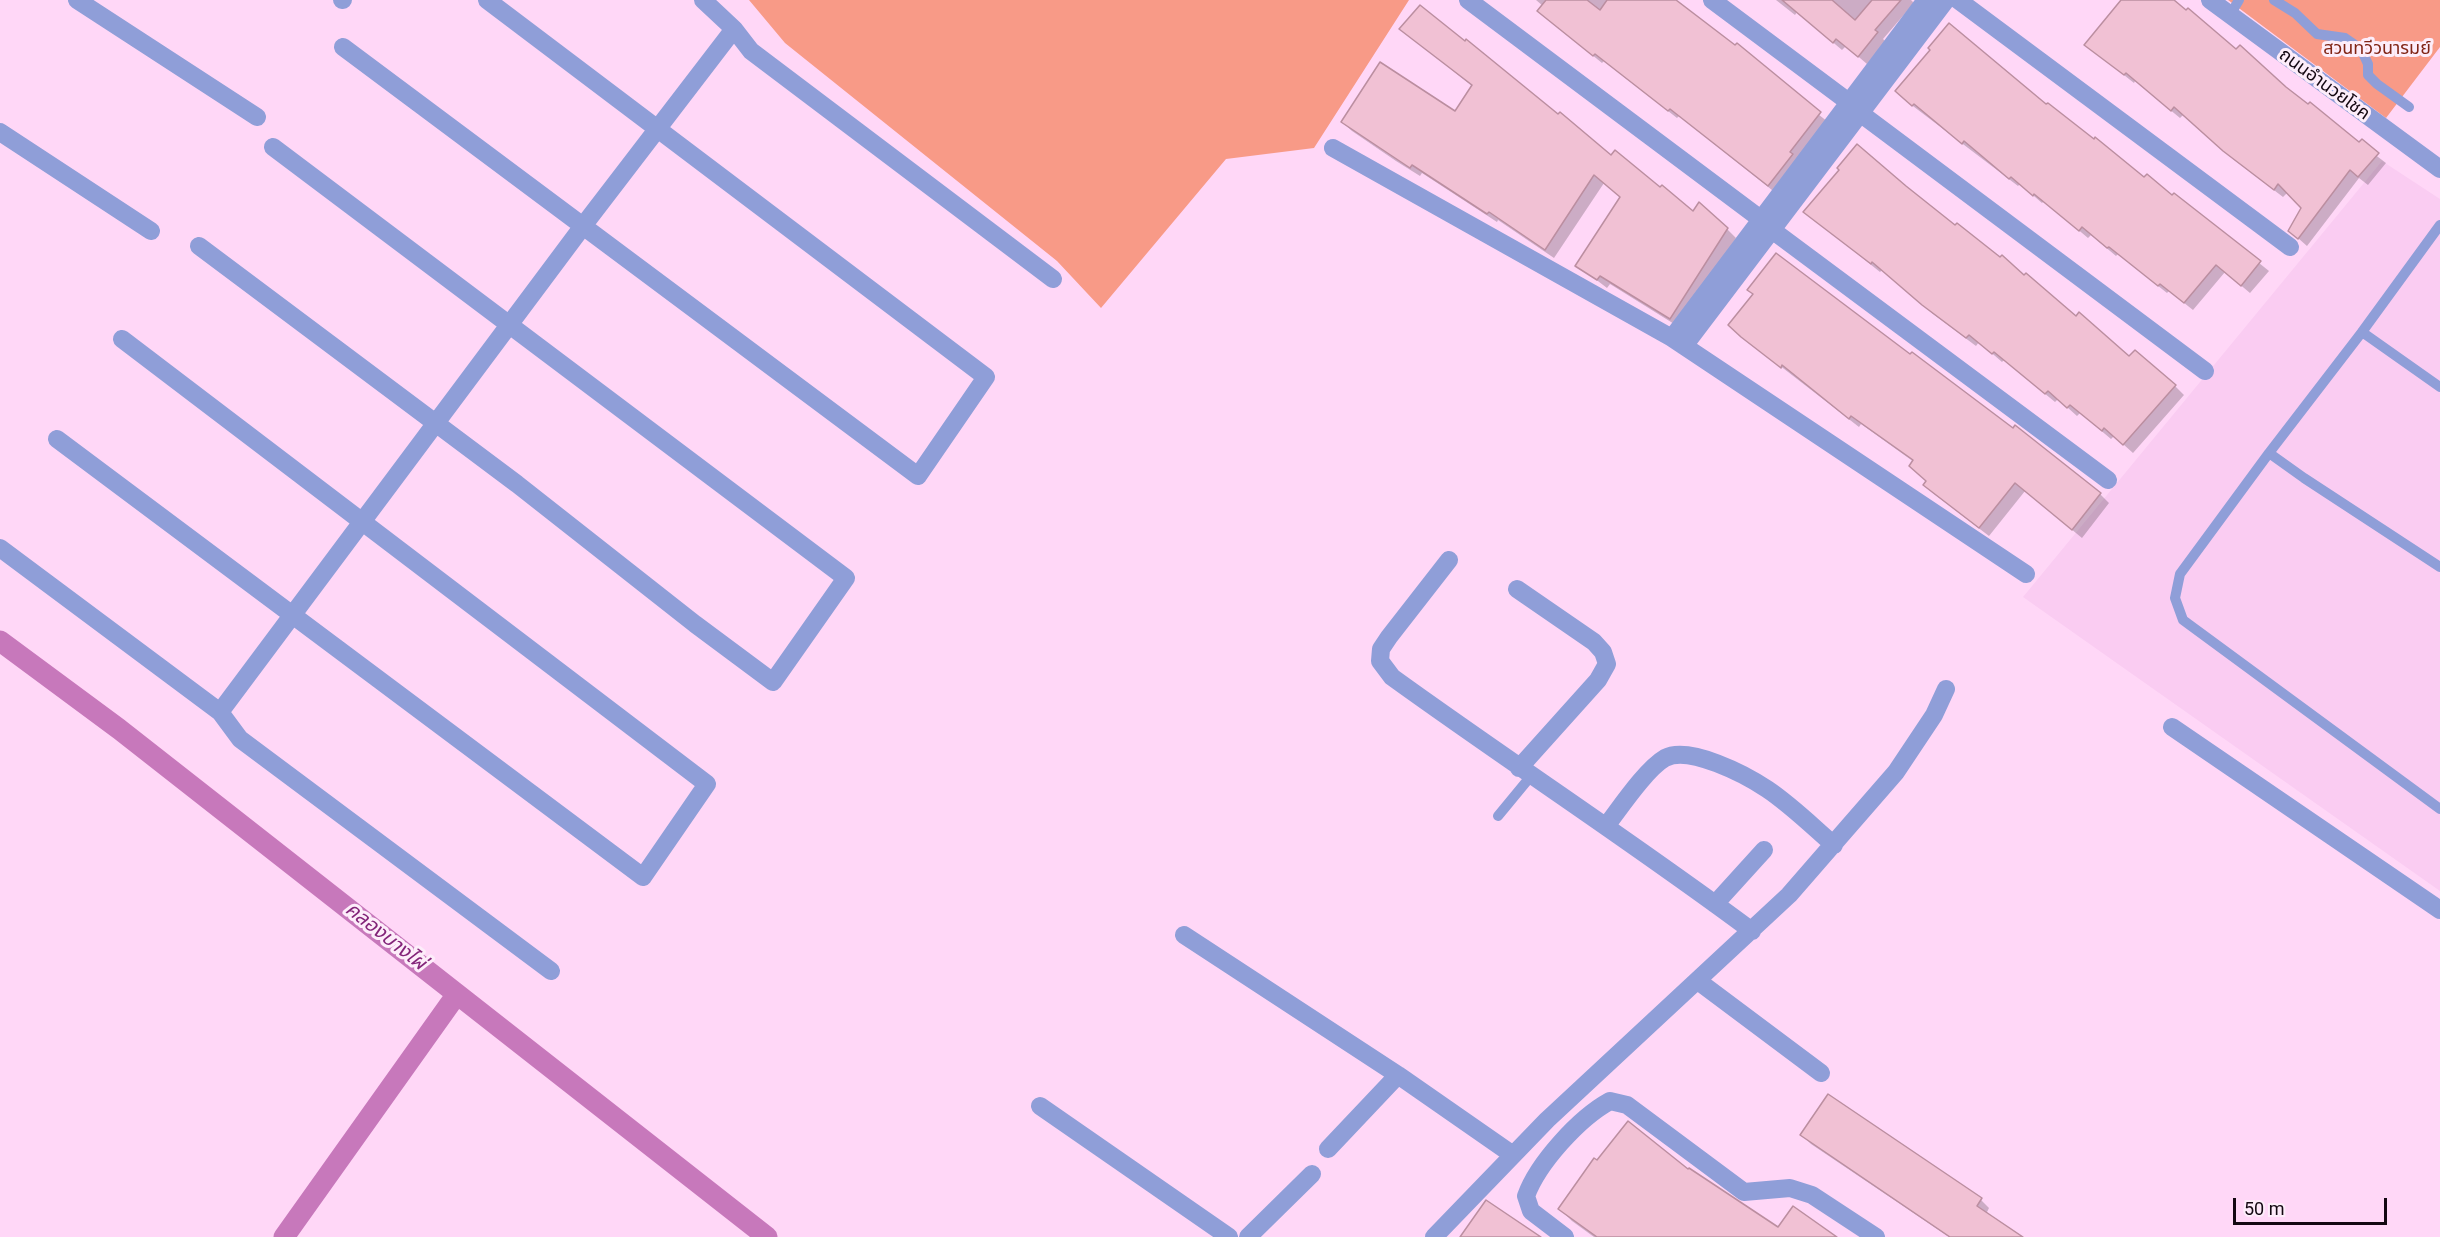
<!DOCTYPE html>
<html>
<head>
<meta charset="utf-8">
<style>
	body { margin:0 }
	#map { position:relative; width:2440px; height:1237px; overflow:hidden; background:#ffd7f7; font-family:Roboto,sans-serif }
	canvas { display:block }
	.scale { position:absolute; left:2233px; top:1198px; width:154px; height:27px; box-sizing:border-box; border:3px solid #140812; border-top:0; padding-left:8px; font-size:18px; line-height:21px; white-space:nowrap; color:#140812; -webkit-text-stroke:4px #fdedfa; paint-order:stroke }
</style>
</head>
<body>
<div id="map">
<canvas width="2440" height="1237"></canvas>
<div class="scale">50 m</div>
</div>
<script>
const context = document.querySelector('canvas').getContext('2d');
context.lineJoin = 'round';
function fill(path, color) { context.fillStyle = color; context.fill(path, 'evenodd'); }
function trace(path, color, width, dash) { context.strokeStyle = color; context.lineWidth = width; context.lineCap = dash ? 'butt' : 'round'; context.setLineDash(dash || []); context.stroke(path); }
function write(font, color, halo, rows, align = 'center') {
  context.font = font + ' Roboto,"Noto Sans Thai",sans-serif'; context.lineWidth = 6; context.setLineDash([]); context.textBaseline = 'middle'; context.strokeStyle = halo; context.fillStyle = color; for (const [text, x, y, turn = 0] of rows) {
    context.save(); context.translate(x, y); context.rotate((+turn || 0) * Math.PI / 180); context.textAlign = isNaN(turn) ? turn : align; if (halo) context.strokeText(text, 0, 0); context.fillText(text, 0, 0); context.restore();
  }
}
fill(new Path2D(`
	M 2382,161 L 2440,199 L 2440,891 L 2023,597 Z`), '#faccf2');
fill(new Path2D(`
	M 749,0 L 1409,0 L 1314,148 L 1226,159 L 1101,308 L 1057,261 L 785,43 Z
	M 2228,0 L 2440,0 L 2440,47 L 2386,118 Z`), '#f89a87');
fill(new Path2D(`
	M 1536,0 L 1674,0 L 1828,122 L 1777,194 L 1679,116 L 1677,118 L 1604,61 L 1602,63 L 1548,19 L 1543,6 Z
	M 1776,0 L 1911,0 L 1914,3 L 1883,39 L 1886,42 L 1867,64 L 1846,46 L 1842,50 L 1797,12 L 1795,15 Z
	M 2122,0 L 2171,0 L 2386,163 L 2368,185 L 2359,178 L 2307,246 L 2290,231 L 2303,208 L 2288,192 L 2283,197 L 2233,159 L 2183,115 L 2180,118 L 2135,81 L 2134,83 L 2086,45 Z
	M 1401,29 L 1611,157 L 1693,213 L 1727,229 L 1736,238 L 1679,327 L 1610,284 L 1607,288 L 1577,265 L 1622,198 L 1604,183 L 1554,258 L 1498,220 L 1497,222 L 1422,173 L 1420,176 L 1396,161 L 1352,131 L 1342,122 L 1455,113 L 1473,87 Z
	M 1905,100 L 2047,107 L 2144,179 L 2173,197 L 2174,195 L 2269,271 L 2250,293 L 2225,272 L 2193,310 L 2169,291 L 2167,293 L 2118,254 L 2116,256 L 2091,235 L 2088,238 L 2044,201 L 2042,203 L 2020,184 L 2018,186 Z
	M 1905,188 L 2130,359 L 2175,386 L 2184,395 L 2133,453 L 2114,436 L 2111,439 L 2080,413 L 2077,416 L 2058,399 L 2055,402 L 2004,360 L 2002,362 L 1979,342 L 1976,346 L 1933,314 L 1882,270 L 1880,272 L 1805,212 Z
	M 1739,334 L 1911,356 L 2100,494 L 2109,503 L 2082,538 L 2025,491 L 1989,536 L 1934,494 L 1925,485 L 1927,482 L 1914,462 L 1861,424 L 1859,427 Z
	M 1802,1135 L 1981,1200 L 1989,1208 L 1986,1214 L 2020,1237 L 1949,1237 L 1811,1144 Z
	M 1688,1171 L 1779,1229 L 1833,1237 L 1594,1237 L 1572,1221 L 1560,1209 Z`), '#0003');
trace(new Path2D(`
	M 0,641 L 119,729 L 767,1237
	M 284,1237 L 457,994`), '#c778bb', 21);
const building = new Path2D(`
	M 1546,0 L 1587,0 L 1600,10 L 1607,0 L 1676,0 L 1735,45 L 1737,43 L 1821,112 L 1790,152 L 1793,154 L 1768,186 L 1670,109 L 1668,111 L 1595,54 L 1593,56 L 1537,11 Z
	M 1782,0 L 1832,0 L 1855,20 L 1872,0 L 1901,0 L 1875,30 L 1878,32 L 1858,57 L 1836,39 L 1833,43 Z
	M 2121,0 L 2174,0 L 2186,10 L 2188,8 L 2236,49 L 2240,45 L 2286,87 L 2308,104 L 2310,102 L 2359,142 L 2362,139 L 2379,153 L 2358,177 L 2350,170 L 2298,239 L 2288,231 L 2301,208 L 2278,184 L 2274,190 L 2223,151 L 2174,107 L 2171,111 L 2126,73 L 2124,75 L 2084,45 Z
	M 1420,5 L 1465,41 L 1466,39 L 1558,114 L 1560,112 L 1611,155 L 1615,150 L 1660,187 L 1662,185 L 1693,211 L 1699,202 L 1728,228 L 1670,319 L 1600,276 L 1597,280 L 1575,266 L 1620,197 L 1594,175 L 1545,250 L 1489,212 L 1487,214 L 1412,165 L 1410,168 L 1341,122 L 1380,62 L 1455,111 L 1472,85 L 1399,29 Z
	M 1949,23 L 2046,104 L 2048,103 L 2094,139 L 2095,137 L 2144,177 L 2147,174 L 2172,195 L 2174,193 L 2261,261 L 2241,286 L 2216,265 L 2184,303 L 2160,284 L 2158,286 L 2109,247 L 2107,248 L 2082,227 L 2079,231 L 2034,194 L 2033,196 L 2011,177 L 2009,179 L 1964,141 L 1962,144 L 1914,104 L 1912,106 L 1895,91 L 1930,50 L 1928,48 Z
	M 1857,144 L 1906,186 L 1955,225 L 1957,223 L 2000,257 L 2002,255 L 2024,275 L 2026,273 L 2076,316 L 2079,312 L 2129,356 L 2135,350 L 2176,385 L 2123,445 L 2104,428 L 2102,431 L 2070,405 L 2067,408 L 2048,391 L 2045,394 L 1994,352 L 1992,354 L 1969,335 L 1966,338 L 1922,305 L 1872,262 L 1871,264 L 1803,212 L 1839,170 L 1837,168 Z
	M 1776,253 L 1910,354 L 1912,352 L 2013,428 L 2015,425 L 2101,493 L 2072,530 L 2015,483 L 1979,528 L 1923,485 L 1926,481 L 1909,466 L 1913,460 L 1851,416 L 1849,419 L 1782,365 L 1781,368 L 1741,337 L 1728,325 L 1753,294 L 1747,290 Z
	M 1828,1094 L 1982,1198 L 1977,1206 L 2023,1237 L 1950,1237 L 1800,1135 Z
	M 1628,1121 L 1688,1169 L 1689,1168 L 1778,1227 L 1793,1206 L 1837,1237 L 1597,1237 L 1558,1209 L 1594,1158 L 1597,1160 Z
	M 1486,1200 L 1541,1237 L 1460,1237 Z`);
fill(building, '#f1c1d4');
trace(building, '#bb8ea0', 1.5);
trace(new Path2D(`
	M 2274,0 L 2295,13 L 2317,34 L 2345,38 L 2361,49 L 2368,64 L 2368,75 L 2377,84 L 2409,107
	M 2230,15 L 2239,0
	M 2362,332 L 2440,225
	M 2440,387 L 2362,332 L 2269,453 L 2304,478 L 2440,567
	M 2269,453 L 2180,574 L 2175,598 L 2183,620 L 2440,809
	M 1498,816 L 1531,776`), '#8f9ed8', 10);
trace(new Path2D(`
	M 77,0 L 257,117
	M 342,0 L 343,0
	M 1468,0 L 1770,226 L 1772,230 L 2108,480
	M 1712,0 L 1858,109 L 1860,113 L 2205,371
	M 1958,0 L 2290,247
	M 734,29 L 751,51 L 1053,279
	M 343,47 L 918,476 L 986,377 L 487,0
	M 0,132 L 151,231
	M 1333,148 L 1672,338 L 2026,574
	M 199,246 L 517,484 L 695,624 L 773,682 L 846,578 L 273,147
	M 1672,338 L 1926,0
	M 1684,346 L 1946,0
	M 57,439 L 643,877 L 707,784 L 122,339
	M 0,548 L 220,712
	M 1449,560 L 1389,637 L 1381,649 L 1380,661 L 1392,677 C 1511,763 1634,843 1752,931
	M 1517,589 L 1594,642 L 1603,652 L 1607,664 L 1598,680 L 1519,768
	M 2172,727 L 2440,910
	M 1606,826 C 1620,808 1646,769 1665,758 C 1689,745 1746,775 1767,789 C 1791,805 1812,826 1834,845
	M 1715,904 L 1764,850
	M 1184,935 L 1398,1075 L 1513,1155
	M 551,971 L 240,739 L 220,712 L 583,226 L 734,29 L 703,0
	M 1698,981 L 1821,1073
	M 1040,1106 L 1229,1237
	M 1328,1149 L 1398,1075
	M 1248,1237 L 1312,1174
	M 1434,1237 L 1547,1120 L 1789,895 L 1896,772 L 1934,715 L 1946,689
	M 1565,1237 L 1531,1211 L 1526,1196 C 1538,1163 1579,1118 1610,1101 L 1627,1105 L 1744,1192 L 1790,1188 L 1812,1195 L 1876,1237`), '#8f9ed8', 18);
trace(new Path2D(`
	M 2210,0 L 2440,169`), '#8f9ed8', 18);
write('18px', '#812515', '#fdedfa', [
	["สวนทวีวนารมย์",2377,49]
]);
write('18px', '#140812', '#fdedfa', [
	["ถนนอำนวยโชค",2324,85,36]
]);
write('italic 20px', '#832479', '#fdedfa', [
	["คลองบางไผ่",385,937,38]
]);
</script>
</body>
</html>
